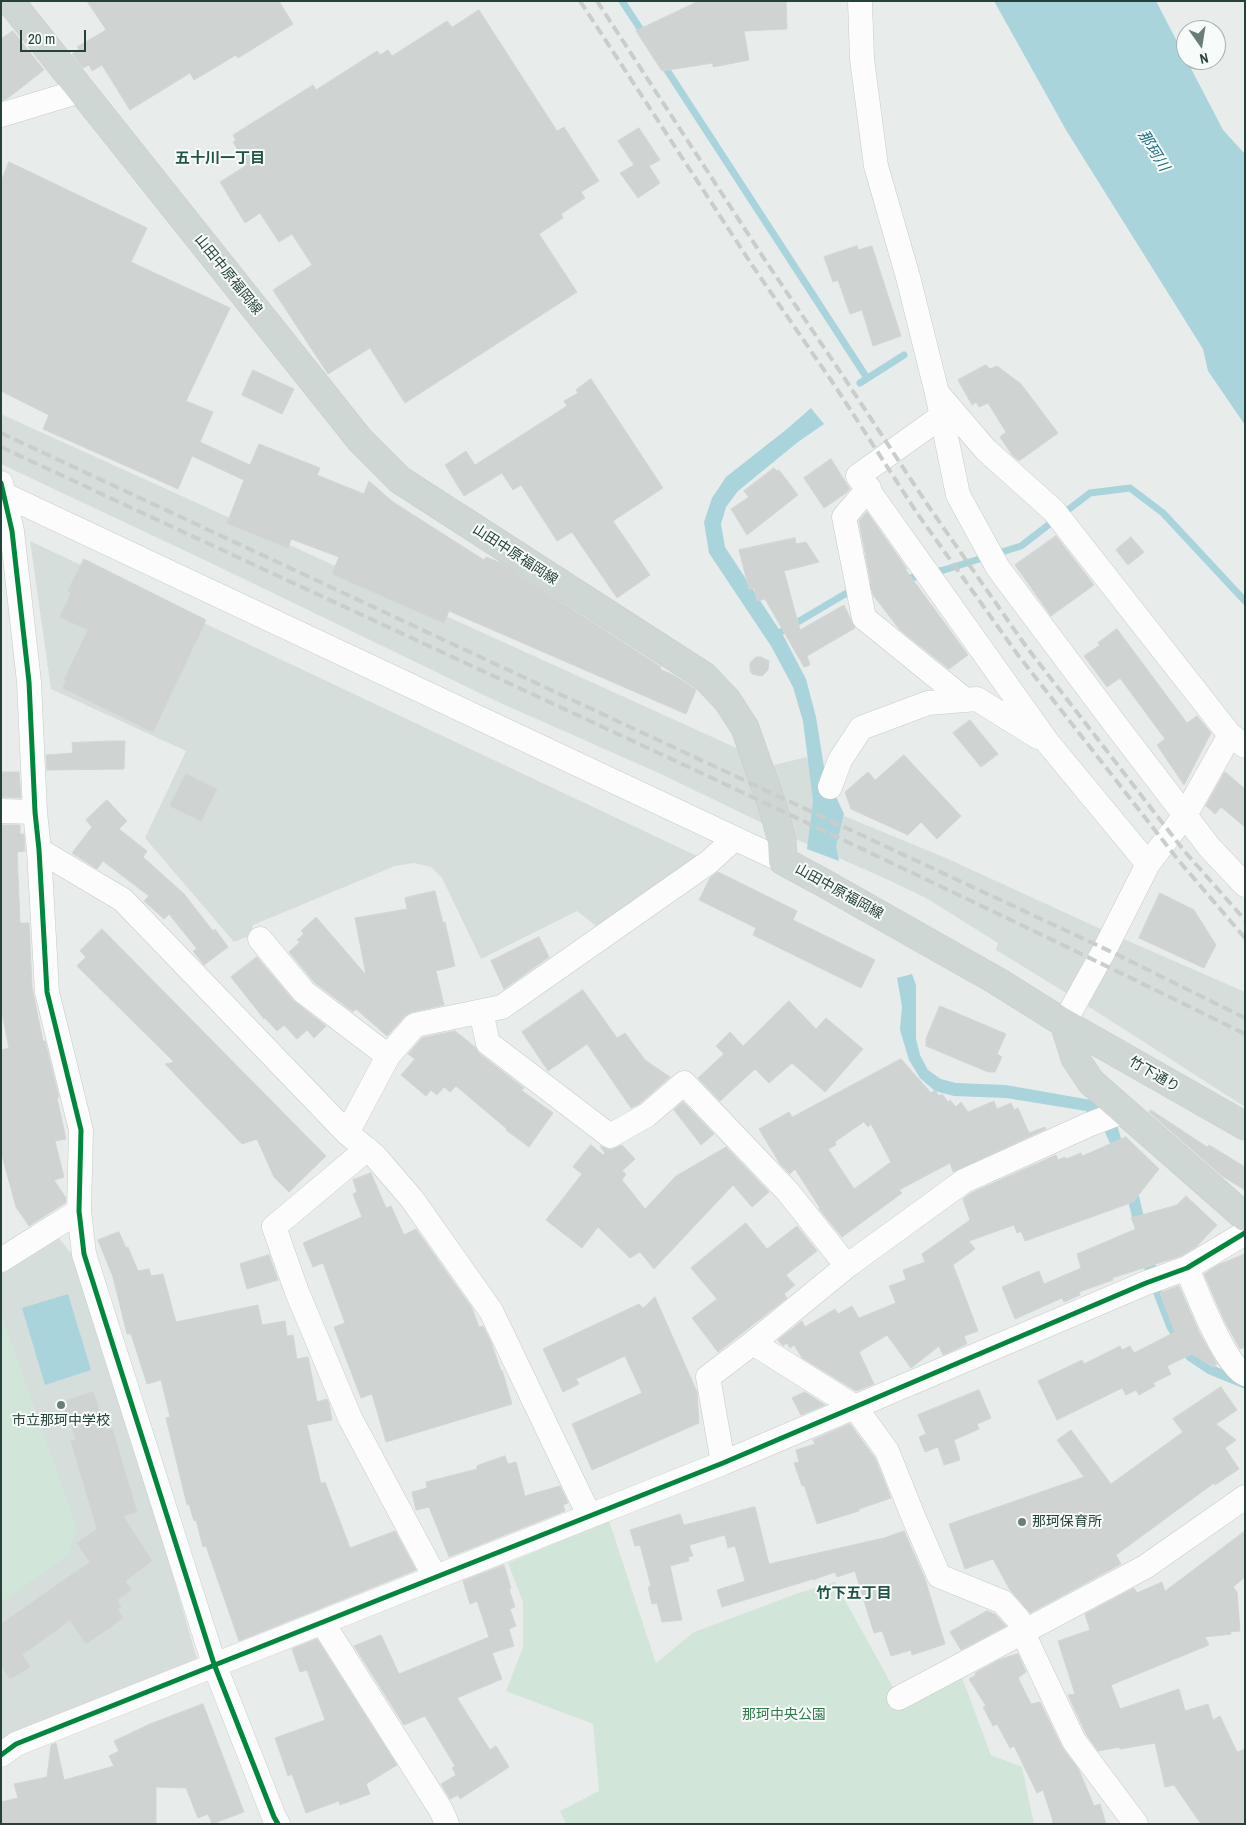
<!DOCTYPE html>
<html>
<head>
<meta charset="utf-8">
<style>
	body { margin:0 }
	#map { position:relative; width:1246px; height:1825px; overflow:hidden; background:#e8edeb; font-family:"Archivo Narrow",sans-serif }
	canvas { display:block }
	.frame { position:absolute; inset:0; border:2px solid #24423a; pointer-events:none }
	.north { position:absolute; left:1176px; top:20px; width:50px; height:50px; box-sizing:border-box; background:#f7fbf9; border:1px solid #a3b1ad; border-radius:50%; rotate:167deg; font-size:14px; font-weight:700; line-height:20px; text-align:center; color:#24423a }
	.north::after { content:''; display:block; margin:auto; width:18px; height:22px; background:#697e78; clip-path:polygon(50% 0,100% 100%,50% 72%,0 100%) }
	.scale { position:absolute; left:20px; top:30px; width:66px; height:22px; box-sizing:border-box; border:2px solid #24423a; border-top:0; padding-left:6px; font-size:15px; line-height:18px; white-space:nowrap; color:#24423a; -webkit-text-stroke:4px #f7fbf9; paint-order:stroke }
</style>
</head>
<body>
<div id="map">
<canvas width="1246" height="1825"></canvas>
<div class="frame"></div>
<div class="north">N</div>
<div class="scale">20 m</div>
</div>
<script>
const context = document.querySelector('canvas').getContext('2d');
context.lineJoin = 'round';
function fill(path, color) { context.fillStyle = color; context.fill(path, 'evenodd'); }
function trace(path, color, width, dash) { context.strokeStyle = color; context.lineWidth = width; context.lineCap = dash ? 'butt' : 'round'; context.setLineDash(dash || []); context.stroke(path); }
function write(font, color, halo, rows, align = 'center') {
  context.font = font + ' "Archivo Narrow","Noto Sans JP",sans-serif'; context.lineWidth = 4; context.setLineDash([]); context.textBaseline = 'middle'; context.strokeStyle = halo; context.fillStyle = color; for (const [text, x, y, turn = 0] of rows) {
    context.save(); context.translate(x, y); context.rotate((+turn || 0) * Math.PI / 180); context.textAlign = isNaN(turn) ? turn : align; if (halo) context.strokeText(text, 0, 0); context.fillText(text, 0, 0); context.restore();
  }
}
fill(new Path2D(`
	M 1,414 L 774,765 L 807,757 L 820,806 L 946,858 L 1103,930 L 1245,992 L 1245,1107 L 1094,1010 L 996,950 L 998,943 L 926,898 L 882,877 L 791,837 L 663,775 L 496,701 L 215,565 L 1,464 Z
	M 30,541 L 697,856 L 596,926 L 577,911 L 481,959 L 442,878 L 431,867 L 414,863 L 395,866 L 253,925 L 251,935 L 234,942 L 145,838 L 186,751 L 51,689 Z
	M 58,1237 L 75,1258 L 162,1538 L 197,1659 L 48,1723 L 1,1746 L 1,1273 Z`), '#d6dedb');
fill(new Path2D(`
	M 1,1313 L 77,1529 L 68,1555 L 1,1603 Z
	M 609,1521 L 656,1663 L 694,1632 L 796,1594 L 835,1582 L 899,1698 L 961,1675 L 991,1755 L 1022,1767 L 1034,1824 L 566,1824 L 560,1811 L 599,1791 L 593,1724 L 506,1691 L 523,1647 L 523,1602 L 508,1563 Z`), '#d1e6d8');
fill(new Path2D(`
	M 994,1 L 1156,1 L 1223,130 L 1245,154 L 1245,425 L 1208,371 L 1203,349 L 1066,130 Z
	M 811,408 L 824,424 L 798,442 L 738,491 L 726,507 L 721,524 L 725,547 L 784,637 L 806,679 L 816,717 L 825,773 L 844,814 L 836,846 L 839,861 L 807,849 L 813,801 L 803,721 L 793,687 L 771,646 L 709,553 L 704,522 L 712,498 L 726,477 L 787,429 Z
	M 912,974 L 916,985 L 916,1039 L 920,1055 L 928,1070 L 941,1079 L 956,1083 L 1006,1085 L 1091,1100 L 1116,1122 L 1139,1196 L 1161,1288 L 1175,1323 L 1212,1365 L 1245,1379 L 1245,1389 L 1208,1374 L 1187,1360 L 1167,1329 L 1146,1275 L 1119,1163 L 1103,1128 L 1086,1111 L 1006,1098 L 954,1096 L 935,1091 L 920,1078 L 909,1060 L 900,1030 L 902,1006 L 897,978 Z
	M 68,1294 L 91,1370 L 45,1385 L 22,1308 Z`), '#a9d4db');
trace(new Path2D(`
	M 622,1 L 645,36
	M 663,64 L 867,378
	M 860,383 L 904,355
	M 902,580 L 944,570 L 1021,546 L 1090,493 L 1130,488 L 1163,513 L 1245,601
	M 774,636 L 845,594 L 880,585`), '#a9d4db', 7);
const building = new Path2D(`
	M 87,1 L 279,1 L 293,24 L 238,58 L 236,55 L 194,80 L 190,73 L 130,110 L 102,65 L 92,71 L 89,65 L 83,68 L 72,54 L 79,49 L 77,47 L 106,30 Z
	M 699,1 L 786,1 L 787,29 L 744,31 L 749,60 L 713,67 L 713,63 L 662,71 L 636,31 Z
	M 479,10 L 557,131 L 564,127 L 599,181 L 581,192 L 585,198 L 561,214 L 563,218 L 539,234 L 577,292 L 405,403 L 370,348 L 328,374 L 273,290 L 312,265 L 292,234 L 279,242 L 260,213 L 245,223 L 220,182 L 247,165 L 233,142 L 236,140 L 233,135 L 313,85 L 316,90 L 377,51 L 380,55 L 388,50 L 392,56 L 447,21 L 452,27 Z
	M 13,31 L 44,70 L 8,98 L 1,101 L 1,39 Z
	M 639,128 L 660,160 L 649,166 L 660,183 L 638,198 L 620,173 L 634,165 L 618,141 Z
	M 9,162 L 147,228 L 131,262 L 230,308 L 186,401 L 213,412 L 200,442 L 250,465 L 259,444 L 320,468 L 317,475 L 364,494 L 369,481 L 393,502 L 484,560 L 486,557 L 501,563 L 661,667 L 660,669 L 675,676 L 694,688 L 696,690 L 686,714 L 449,611 L 444,623 L 332,574 L 339,557 L 291,539 L 288,548 L 227,523 L 244,480 L 192,456 L 178,489 L 43,429 L 49,415 L 3,392 L 1,385 L 1,182 Z
	M 857,246 L 858,250 L 872,246 L 901,336 L 873,346 L 862,310 L 850,314 L 838,280 L 833,282 L 824,257 Z
	M 986,365 L 990,369 L 997,366 L 1021,384 L 1058,433 L 1019,461 L 1012,455 L 1000,437 L 1006,432 L 988,403 L 979,407 L 976,402 L 972,405 L 958,380 Z
	M 253,370 L 294,389 L 282,414 L 242,395 Z
	M 591,379 L 663,488 L 613,521 L 650,575 L 617,598 L 572,532 L 557,541 L 521,485 L 513,490 L 502,473 L 464,496 L 445,465 L 466,451 L 475,465 L 567,406 L 564,401 L 578,393 L 576,390 Z
	M 831,459 L 850,489 L 846,493 L 824,508 L 804,478 Z
	M 774,468 L 777,471 L 779,470 L 798,495 L 747,535 L 731,509 L 749,497 L 744,491 Z
	M 867,512 L 907,569 L 905,569 L 968,655 L 949,669 L 900,630 L 873,595 L 859,521 Z
	M 1056,536 L 1094,585 L 1051,616 L 1015,565 Z
	M 1131,537 L 1144,552 L 1128,565 L 1116,550 Z
	M 795,538 L 796,544 L 806,542 L 819,562 L 784,571 L 800,630 L 844,605 L 855,628 L 807,656 L 810,665 L 804,667 L 765,599 L 757,601 L 754,588 L 749,589 L 739,550 Z
	M 84,559 L 206,620 L 153,732 L 63,688 L 66,681 L 64,680 L 88,630 L 60,617 L 71,593 L 68,591 Z
	M 1117,629 L 1187,723 L 1197,716 L 1211,733 L 1184,785 L 1157,745 L 1165,739 L 1120,678 L 1107,687 L 1084,656 L 1100,645 L 1098,643 Z
	M 756,657 L 761,657 L 769,661 L 768,670 L 762,676 L 752,674 L 750,670 L 750,663 Z
	M 970,720 L 998,754 L 981,767 L 953,733 Z
	M 109,741 L 125,741 L 124,769 L 47,770 L 46,755 L 73,753 L 72,743 Z
	M 904,755 L 961,816 L 937,839 L 921,822 L 908,835 L 851,809 L 845,792 L 868,772 L 875,780 Z
	M 1,772 L 19,772 L 21,798 L 1,797 Z
	M 1225,772 L 1245,789 L 1245,827 L 1221,807 L 1215,814 L 1206,806 Z
	M 186,774 L 217,789 L 201,821 L 170,806 Z
	M 107,800 L 127,821 L 119,829 L 147,851 L 143,857 L 184,894 L 213,931 L 215,929 L 228,947 L 204,965 L 193,951 L 197,949 L 169,914 L 164,919 L 144,901 L 149,896 L 103,861 L 97,869 L 72,853 L 92,827 L 86,820 Z
	M 1,825 L 20,825 L 20,834 L 24,834 L 25,851 L 17,852 L 20,923 L 29,923 L 32,987 L 43,1041 L 45,1041 L 59,1097 L 57,1098 L 66,1139 L 55,1141 L 64,1177 L 54,1180 L 66,1198 L 65,1203 L 29,1226 L 16,1207 L 1,1152 L 1,1050 L 9,1048 L 1,1008 Z
	M 718,872 L 797,911 L 793,920 L 875,960 L 861,988 L 753,935 L 756,928 L 699,900 L 710,878 Z
	M 435,891 L 443,923 L 445,922 L 455,966 L 436,971 L 444,1005 L 412,1012 L 405,1016 L 387,1036 L 356,1009 L 353,1012 L 314,982 L 289,952 L 300,942 L 297,940 L 304,934 L 301,931 L 316,917 L 366,975 L 355,918 L 407,909 L 405,898 Z
	M 1160,893 L 1194,910 L 1216,945 L 1204,968 L 1139,938 Z
	M 102,929 L 326,1156 L 289,1192 L 274,1177 L 257,1139 L 242,1144 L 165,1064 L 174,1062 L 77,966 L 86,957 L 80,951 Z
	M 539,937 L 549,957 L 504,989 L 491,961 Z
	M 257,957 L 294,1001 L 326,1026 L 314,1038 L 307,1030 L 297,1039 L 284,1025 L 277,1031 L 265,1018 L 264,1019 L 231,977 Z
	M 583,990 L 617,1038 L 625,1033 L 645,1060 L 670,1077 L 639,1104 L 631,1108 L 587,1044 L 548,1071 L 522,1032 Z
	M 789,1001 L 816,1029 L 826,1018 L 863,1049 L 825,1092 L 792,1063 L 769,1083 L 755,1069 L 720,1101 L 698,1078 L 724,1054 L 716,1046 L 730,1032 L 743,1046 Z
	M 940,1006 L 1006,1034 L 997,1054 L 1002,1057 L 995,1072 L 988,1072 L 926,1046 L 926,1039 Z
	M 455,1031 L 475,1047 L 480,1054 L 524,1088 L 521,1090 L 553,1113 L 529,1147 L 506,1130 L 507,1129 L 456,1086 L 450,1092 L 444,1087 L 437,1095 L 431,1090 L 426,1096 L 401,1075 L 415,1059 L 408,1054 L 422,1038 Z
	M 901,1059 L 931,1093 L 935,1090 L 939,1096 L 942,1094 L 948,1102 L 950,1100 L 956,1107 L 961,1102 L 968,1112 L 994,1101 L 997,1109 L 1011,1103 L 1014,1110 L 1018,1108 L 1029,1133 L 1045,1127 L 1046,1129 L 953,1172 L 950,1163 L 899,1190 L 902,1193 L 842,1237 L 819,1209 L 820,1208 L 795,1169 L 790,1174 L 780,1164 L 759,1129 L 789,1112 L 792,1117 ZM 864,1122 L 868,1127 L 871,1124 L 891,1162 L 854,1189 L 828,1149 L 836,1145 L 835,1142 Z
	M 683,1102 L 714,1134 L 701,1145 L 674,1110 Z
	M 1151,1110 L 1207,1147 L 1209,1145 L 1245,1167 L 1245,1190 L 1222,1176 L 1149,1112 Z
	M 1126,1137 L 1159,1169 L 1133,1202 L 1025,1241 L 1021,1231 L 1017,1233 L 1014,1225 L 969,1241 L 975,1249 L 953,1265 L 978,1331 L 964,1336 L 967,1344 L 943,1355 L 939,1346 L 911,1368 L 887,1335 L 859,1352 L 874,1384 L 856,1391 L 802,1358 L 794,1345 L 790,1348 L 787,1343 L 783,1346 L 778,1340 L 802,1321 L 805,1327 L 835,1309 L 838,1314 L 852,1306 L 859,1318 L 896,1303 L 889,1286 L 906,1280 L 903,1270 L 925,1262 L 922,1254 L 970,1220 L 963,1199 L 971,1193 L 1056,1155 L 1058,1160 L 1065,1157 L 1066,1159 L 1081,1153 L 1082,1156 Z
	M 591,1145 L 603,1155 L 605,1153 L 600,1146 L 610,1150 L 622,1145 L 635,1159 L 622,1171 L 626,1174 L 622,1180 L 645,1209 L 676,1176 L 726,1147 L 769,1192 L 752,1207 L 733,1185 L 654,1269 L 640,1252 L 630,1258 L 598,1227 L 582,1248 L 546,1220 L 582,1174 L 573,1167 Z
	M 371,1173 L 386,1208 L 391,1206 L 404,1235 L 416,1229 L 472,1308 L 479,1327 L 483,1326 L 491,1342 L 501,1371 L 502,1370 L 512,1404 L 386,1442 L 372,1394 L 361,1398 L 334,1327 L 345,1323 L 323,1263 L 313,1267 L 303,1243 L 362,1217 L 353,1194 L 357,1192 L 353,1180 Z
	M 1186,1196 L 1217,1225 L 1196,1247 L 1181,1256 L 1112,1278 L 1113,1280 L 1079,1292 L 1080,1295 L 1064,1302 L 1062,1298 L 1015,1319 L 1002,1287 L 1039,1271 L 1044,1284 L 1081,1268 L 1077,1254 L 1136,1229 L 1131,1218 L 1177,1205 Z
	M 746,1223 L 767,1249 L 797,1226 L 817,1251 L 786,1275 L 795,1285 L 784,1294 L 787,1298 L 718,1352 L 692,1318 L 717,1299 L 691,1268 Z
	M 119,1232 L 126,1248 L 128,1247 L 138,1271 L 149,1269 L 151,1276 L 163,1274 L 176,1322 L 258,1305 L 262,1325 L 285,1321 L 287,1336 L 293,1335 L 297,1359 L 308,1357 L 317,1402 L 327,1399 L 329,1403 L 332,1420 L 307,1425 L 321,1484 L 325,1482 L 350,1548 L 395,1531 L 416,1570 L 239,1641 L 206,1546 L 203,1547 L 196,1520 L 194,1521 L 189,1504 L 187,1505 L 166,1418 L 170,1417 L 161,1380 L 147,1384 L 131,1334 L 127,1334 L 113,1277 L 98,1240 Z
	M 1245,1254 L 1245,1347 L 1240,1349 L 1224,1320 L 1204,1274 L 1218,1265 Z
	M 269,1255 L 278,1280 L 247,1289 L 240,1264 Z
	M 1179,1286 L 1199,1332 L 1217,1364 L 1213,1367 L 1192,1354 L 1167,1366 L 1171,1374 L 1153,1383 L 1155,1386 L 1139,1395 L 1136,1390 L 1126,1395 L 1122,1388 L 1057,1420 L 1038,1381 L 1082,1360 L 1084,1364 L 1120,1346 L 1122,1350 L 1130,1346 L 1134,1353 L 1175,1332 L 1160,1293 Z
	M 655,1297 L 697,1392 L 699,1423 L 592,1470 L 572,1424 L 642,1393 L 625,1356 L 576,1379 L 579,1384 L 563,1392 L 543,1349 L 639,1304 L 643,1308 Z
	M 1221,1387 L 1237,1410 L 1216,1424 L 1236,1440 L 1225,1448 L 1239,1469 L 1215,1485 L 1214,1483 L 1116,1555 L 1121,1564 L 1030,1613 L 1010,1590 L 993,1559 L 965,1569 L 949,1524 L 1084,1477 L 1057,1440 L 1071,1430 L 1111,1484 L 1183,1432 L 1173,1419 Z
	M 979,1390 L 991,1418 L 977,1424 L 979,1429 L 954,1440 L 960,1460 L 944,1465 L 938,1447 L 925,1452 L 919,1437 L 926,1434 L 918,1415 Z
	M 93,1392 L 106,1430 L 112,1428 L 137,1512 L 123,1516 L 152,1561 L 125,1581 L 131,1590 L 117,1600 L 121,1607 L 117,1609 L 123,1618 L 86,1644 L 70,1620 L 22,1655 L 30,1667 L 10,1679 L 1,1665 L 1,1624 L 90,1562 L 77,1543 L 97,1529 L 71,1441 L 76,1439 L 63,1402 Z
	M 805,1392 L 825,1405 L 801,1415 L 792,1398 Z
	M 850,1424 L 875,1458 L 891,1498 L 859,1509 L 859,1511 L 817,1524 L 804,1485 L 802,1486 L 794,1463 L 799,1462 L 796,1450 L 815,1444 L 813,1440 Z
	M 505,1456 L 508,1464 L 516,1462 L 525,1496 L 560,1486 L 568,1503 L 563,1505 L 565,1511 L 449,1557 L 429,1507 L 416,1510 L 412,1492 L 427,1488 L 426,1482 L 477,1469 L 477,1466 Z
	M 755,1507 L 769,1564 L 884,1538 L 904,1531 L 925,1579 L 945,1644 L 912,1655 L 911,1650 L 891,1656 L 882,1631 L 874,1633 L 855,1571 L 837,1577 L 835,1572 L 813,1580 L 813,1579 L 722,1607 L 717,1590 L 745,1581 L 735,1546 L 728,1548 L 725,1535 L 689,1545 L 693,1556 L 688,1557 L 689,1561 L 670,1566 L 682,1620 L 662,1622 L 657,1603 L 652,1604 L 648,1587 L 651,1586 L 640,1545 L 635,1546 L 630,1530 L 680,1514 L 684,1525 Z
	M 1245,1531 L 1245,1577 L 1233,1587 L 1237,1592 L 1240,1631 L 1230,1632 L 1231,1634 L 1205,1637 L 1209,1645 L 1111,1685 L 1120,1709 L 1179,1689 L 1185,1711 L 1208,1704 L 1213,1720 L 1220,1716 L 1237,1752 L 1245,1749 L 1245,1824 L 1201,1824 L 1174,1785 L 1165,1787 L 1155,1743 L 1120,1749 L 1120,1747 L 1098,1751 L 1086,1734 L 1068,1695 L 1075,1694 L 1058,1641 L 1090,1630 L 1085,1614 L 1134,1588 L 1137,1593 L 1162,1582 L 1165,1591 Z
	M 504,1565 L 511,1588 L 509,1589 L 515,1607 L 510,1609 L 516,1626 L 509,1629 L 514,1646 L 492,1653 L 502,1679 L 457,1698 L 490,1750 L 496,1746 L 509,1767 L 460,1799 L 458,1795 L 450,1799 L 441,1784 L 456,1775 L 452,1768 L 455,1766 L 425,1716 L 404,1725 L 354,1646 L 381,1635 L 399,1674 L 489,1637 L 477,1601 L 470,1604 L 463,1581 Z
	M 987,1611 L 995,1614 L 1006,1626 L 961,1650 L 950,1632 Z
	M 317,1639 L 397,1765 L 366,1784 L 370,1794 L 340,1805 L 339,1801 L 306,1813 L 292,1774 L 288,1776 L 275,1738 L 325,1720 L 307,1670 L 300,1672 L 292,1649 Z
	M 1018,1654 L 1026,1672 L 1018,1678 L 1031,1704 L 1040,1702 L 1062,1747 L 1079,1770 L 1094,1806 L 1100,1804 L 1106,1824 L 1052,1824 L 1053,1821 L 1043,1790 L 1037,1793 L 1014,1746 L 1010,1748 L 997,1724 L 993,1726 L 983,1707 L 986,1706 L 969,1679 L 976,1675 L 975,1673 L 1001,1659 Z
	M 203,1704 L 244,1812 L 212,1824 L 208,1814 L 198,1818 L 186,1788 L 156,1787 L 156,1824 L 1,1824 L 1,1802 L 18,1798 L 14,1784 L 47,1777 L 51,1745 L 56,1743 L 64,1780 L 114,1766 L 109,1756 L 119,1751 L 114,1741 L 150,1724 Z`);
fill(building, '#cfd4d2');
trace(building, '#d1d6d4', 1);
const minor = new Path2D(`
	M 860,1 L 862,59 L 876,166 L 908,277 L 937,393 L 958,495 L 998,568 L 1115,724 L 1210,848 L 1245,885
	M 1,115 L 80,91
	M 938,394 L 986,450 L 1054,511 L 1230,735 L 1245,746
	M 942,416 L 858,476 L 1048,743 L 1148,864 L 1105,949 L 1064,1023
	M 1,483 L 12,531 L 29,682 L 35,812 L 39,850 L 47,992 L 81,1130 L 79,1211 L 84,1254 L 214,1664 L 274,1817 L 278,1824
	M 869,488 L 844,517 L 864,618 L 964,699
	M 1,493 L 783,861
	M 830,787 L 840,760 L 861,728 L 928,703 L 977,699 L 1038,737
	M 1,811 L 35,812
	M 39,850 L 123,900 L 347,1133 L 375,1156 L 412,1199 L 491,1311 L 589,1515
	M 1148,864 L 1185,815 L 1230,735
	M 260,939 L 304,992 L 388,1056
	M 481,1012 L 488,1043 L 610,1136 L 647,1115 L 684,1083 L 788,1192 L 847,1266
	M 347,1133 L 388,1056 L 415,1025 L 502,1007 L 709,862 L 734,839
	M 367,1149 L 274,1227 L 297,1292 L 350,1418 L 435,1577
	M 1,1260 L 79,1211
	M 1187,1268 C 1195,1288 1226,1368 1245,1374
	M 753,1343 L 855,1407 L 887,1451 L 913,1516 L 939,1576 L 1003,1602 L 1018,1619 L 1023,1633 L 1074,1741 L 1136,1824
	M 723,1463 L 708,1377 L 753,1343 L 847,1266 L 964,1181 L 1088,1125 L 1124,1111
	M 322,1622 L 441,1810 L 447,1824
	M 899,1698 L 1145,1567 L 1245,1497
	M 1,1755 L 16,1744 L 723,1463 L 1146,1283 L 1187,1268 L 1245,1233`);
const major = new Path2D(`
	M 10,1 L 360,440 L 400,480 L 704,676 L 727,700 L 745,728 L 773,808 L 782,841 L 783,861 L 822,882 L 997,981 L 1064,1023 L 1245,1126
	M 1064,1023 L 1075,1058 L 1091,1082 L 1245,1217`);
trace(minor, '#c5cac8', 25);
trace(major, '#c3ccc9', 29);
trace(minor, '#fcfcfc', 24);
trace(major, '#cfd7d5', 28);
trace(new Path2D(`
	M 580,1 L 752,265 L 835,386 L 917,513 L 1018,655 L 1179,861 L 1245,938
	M 597,1 L 763,257 L 843,376 L 927,504 L 1025,645 L 1185,852 L 1245,920
	M 1,433 L 1116,954 L 1245,1018
	M 1,447 C 416,641 834,831 1245,1034`), '#c9cdcc', 4, [10, 5]);
trace(new Path2D(`
	M 1,483 L 12,531 L 29,682 L 35,812 L 39,850 L 47,992 L 81,1130 L 79,1211 L 84,1254 L 214,1664 L 274,1817 L 278,1824
	M 1,1755 L 16,1744 L 723,1463 L 1146,1283 L 1187,1268 L 1245,1233`), '#00873e', 5);
for (const [x, y, r, color] of [
	[61,1405,5,"#697e78"],
	[1022,1522,5,"#697e78"]
]) { const dot = new Path2D(); dot.arc(x, y, r, 0, 2 * Math.PI); context.fillStyle = color; context.fill(dot); trace(dot, '#f7fbf9', 2); }
write('14px', '#24423a', '#f7fbf9', [
	["山田中原福岡線",228,275,51],
	["山田中原福岡線",515,555,33],
	["山田中原福岡線",839,892,29],
	["竹下通り",1154,1075,30]
]);
write('14px', '#24423a', '#f7fbf9', [
	["市立那珂中学校",61,1421],
	["那珂保育所",1032,1522,"left"]
]);
write('14px', '#2d7a4b', '#f7fbf9', [
	["那珂中央公園",784,1715]
]);
write('italic 15px', '#1c6f80', '#f7fbf9', [
	["那珂川",1153,151,58]
]);
write('bold 15px', '#1f5548', '#f7fbf9', [
	["五十川一丁目",220,159],
	["竹下五丁目",854,1594]
]);
</script>
</body>
</html>
